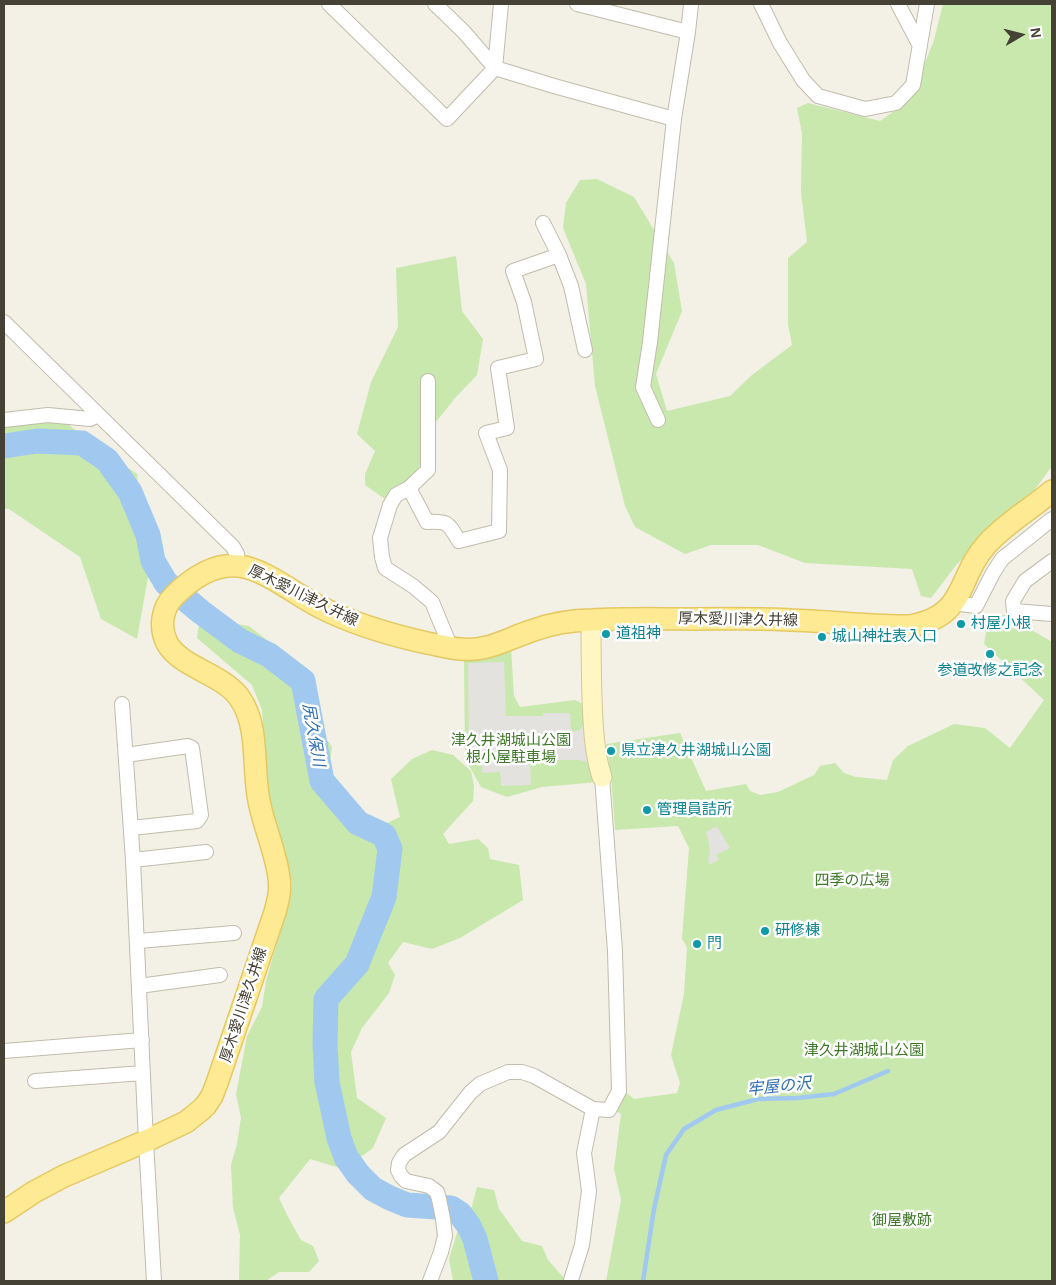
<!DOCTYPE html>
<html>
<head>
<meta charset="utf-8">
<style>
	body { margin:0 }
	#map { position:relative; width:1056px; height:1285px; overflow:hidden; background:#f3f0e6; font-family:Arial,sans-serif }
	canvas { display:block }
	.frame { position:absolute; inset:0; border:5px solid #464135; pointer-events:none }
	.north { position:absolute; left:996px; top:10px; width:50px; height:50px; -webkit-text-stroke:4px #fff; paint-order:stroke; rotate:82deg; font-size:14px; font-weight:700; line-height:20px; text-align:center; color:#464135 }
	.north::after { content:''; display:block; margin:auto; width:18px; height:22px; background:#464135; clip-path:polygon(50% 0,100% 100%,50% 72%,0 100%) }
</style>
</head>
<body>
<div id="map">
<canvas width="1056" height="1285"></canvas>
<div class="frame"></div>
<div class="north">N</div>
</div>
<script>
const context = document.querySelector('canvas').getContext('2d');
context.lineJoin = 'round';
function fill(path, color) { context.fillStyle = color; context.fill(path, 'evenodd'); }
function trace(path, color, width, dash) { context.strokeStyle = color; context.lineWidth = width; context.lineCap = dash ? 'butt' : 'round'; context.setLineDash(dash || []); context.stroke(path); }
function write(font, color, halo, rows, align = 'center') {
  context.font = font + ' Arial,"Noto Sans JP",sans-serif'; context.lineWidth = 5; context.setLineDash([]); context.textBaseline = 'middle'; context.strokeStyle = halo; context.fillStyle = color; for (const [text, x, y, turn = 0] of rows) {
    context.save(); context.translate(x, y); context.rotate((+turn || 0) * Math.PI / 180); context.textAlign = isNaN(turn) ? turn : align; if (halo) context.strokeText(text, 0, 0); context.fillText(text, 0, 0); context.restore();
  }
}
fill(new Path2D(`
	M 943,4 L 1052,4 L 1052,466 L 1025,503 L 957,564 L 931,598 L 921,596 L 912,569 L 805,563 L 758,545 L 711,545 L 685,554 L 635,527 L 625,506 L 595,386 L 586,284 L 563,228 L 566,203 L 580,180 L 597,179 L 634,197 L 674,263 L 682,311 L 656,374 L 667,411 L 730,396 L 752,375 L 792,345 L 788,324 L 788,258 L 807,242 L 801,192 L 802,133 L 797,108 L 808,103 L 880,121 L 911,99 L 934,40 Z
	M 456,256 L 462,311 L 483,339 L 477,375 L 456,397 L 428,432 L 423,468 L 389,502 L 365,485 L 365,474 L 375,451 L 357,434 L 371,382 L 398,327 L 396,268 Z
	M 64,421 L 92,443 L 137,474 L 148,577 L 137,639 L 101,619 L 80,557 L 9,509 L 4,509 L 4,427 Z
	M 989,615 L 1019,615 L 1025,618 L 1030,629 L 1052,642 L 1052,1281 L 606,1281 L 621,1200 L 614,1169 L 621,1114 L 614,1110 L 623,1090 L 634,1099 L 677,1093 L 680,1083 L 671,1055 L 684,994 L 687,948 L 686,945 L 682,939 L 689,848 L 678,826 L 615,830 L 611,776 L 606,744 L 680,733 L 706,791 L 746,784 L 750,791 L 760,795 L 778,792 L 814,775 L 820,766 L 835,763 L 844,773 L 856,777 L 887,780 L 893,760 L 908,746 L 954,724 L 985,728 L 1010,748 L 1044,700 L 984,644 Z
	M 200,618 L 249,626 L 290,658 L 300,696 L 301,732 L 321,731 L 332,747 L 327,783 L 356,814 L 381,826 L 400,817 L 391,779 L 412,759 L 432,750 L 453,755 L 471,771 L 474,786 L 473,801 L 443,834 L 449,844 L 478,839 L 488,848 L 490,859 L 519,865 L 523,900 L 460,938 L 432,949 L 403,942 L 388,963 L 395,975 L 389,993 L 362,1028 L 351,1052 L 357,1098 L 386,1118 L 373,1148 L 362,1156 L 340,1168 L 310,1159 L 279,1198 L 288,1217 L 301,1240 L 313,1246 L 319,1261 L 309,1272 L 279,1272 L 266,1281 L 239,1281 L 240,1235 L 233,1208 L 231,1165 L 237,1144 L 241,1118 L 236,1094 L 247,1036 L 262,1007 L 266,981 L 276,946 L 289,904 L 292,883 L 286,857 L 273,817 L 266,775 L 262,710 L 252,685 L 197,638 Z
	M 511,648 L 514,696 L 520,707 L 575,700 L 583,704 L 598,782 L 542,787 L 507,797 L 481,787 L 465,758 L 464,658 Z
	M 477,1187 L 494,1190 L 499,1209 L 522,1241 L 542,1246 L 548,1260 L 563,1277 L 565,1281 L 453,1281 L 449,1259 L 457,1233 L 472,1206 Z`), '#c8e8ae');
fill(new Path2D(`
	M 504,662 L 506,716 L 543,716 L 543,713 L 570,713 L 571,732 L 580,730 L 585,722 L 590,763 L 579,760 L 531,760 L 530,762 L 531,785 L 501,786 L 500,772 L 482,773 L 482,758 L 469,758 L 468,663 Z
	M 717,826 L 730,848 L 716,855 L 719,860 L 709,865 L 708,857 L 710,856 L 709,843 L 706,832 Z`), '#e4e2de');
trace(new Path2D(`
	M 643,1281 L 654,1209 L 666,1155 L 684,1129 L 716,1110 L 758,1099 L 797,1098 L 834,1094 L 888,1071`), '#a1c9f0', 4.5);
trace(new Path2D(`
	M 4,446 L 37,441 L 82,443 L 107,460 L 130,492 L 148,535 L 153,561 L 166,583 L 201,612 L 240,641 L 269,655 L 303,681 L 322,781 L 358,823 L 384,835 L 390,849 L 384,897 L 357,964 L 326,999 L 325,1044 L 327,1082 L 339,1138 L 346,1157 L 358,1174 L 373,1189 L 390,1198 L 407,1205 L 451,1208 L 460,1214 L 469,1226 L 475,1239 L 486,1281`), '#a1c9f0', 25);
const street = new Path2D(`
	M 329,4 L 447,119 L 495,68 L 501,4
	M 435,4 L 464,32 L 495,68 L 554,86 L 674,119
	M 577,4 L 688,32
	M 761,4 L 780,43 L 803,80 L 818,96 L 865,109 L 896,103 L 913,85 L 927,4
	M 898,4 L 919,44
	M 543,223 L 559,255 L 571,286 L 585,350
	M 4,322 L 233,547 L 237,554 L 238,566
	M 428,381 L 428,470 L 409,488 L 396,495 L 390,505 L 380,538 L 382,557 L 385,568 L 413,586 L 432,602 L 451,648
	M 4,420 L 48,415 L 90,419 L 98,415
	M 658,420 L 643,387 L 650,342 L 674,119 L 688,32 L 691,4
	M 409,488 L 427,522 C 449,521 448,523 459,541 L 499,531 L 500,470 L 486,433 L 507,428 L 498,368 L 536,359 L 524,302 L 513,271 L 559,255
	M 1052,561 L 1025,581 L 1013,601 L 1014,611 L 1052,614
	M 953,603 L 976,606 L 993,573 L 1002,559 L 1052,519
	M 122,704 L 133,860 L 146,1141 L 154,1281
	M 126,755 L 188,746 L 192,748 L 201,815 L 197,821 L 131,828
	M 133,860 L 206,852
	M 138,941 L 234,933
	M 139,986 L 220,975
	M 4,1051 L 142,1040
	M 35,1081 L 143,1073
	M 571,1280 L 582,1245 L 589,1191 L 584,1153 L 593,1109
	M 430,1281 L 441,1252 L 445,1236 L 443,1219 L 439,1199 L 437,1192 L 429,1186 L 406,1181 L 401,1176 L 398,1170 L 399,1163 L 404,1155 L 439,1132 L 470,1093 L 480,1084 L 508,1072 L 522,1072 L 534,1076 L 593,1109 L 609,1110 L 619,1091 L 615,951 L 602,777`);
const secondary = new Path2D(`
	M 591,620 C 591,653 591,686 593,720 C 594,739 596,759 602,777`);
const primary = new Path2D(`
	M 4,1212 L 34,1192 L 64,1176 L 146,1141 L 186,1122 L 201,1110 L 206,1105 L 212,1096 L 217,1083 L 275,912 C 278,901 281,890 279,878 C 276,852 264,827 259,801 C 252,767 260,726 239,697 C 222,674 180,667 167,643 C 159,627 162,608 174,596 C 191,579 214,563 239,566 C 265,569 296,595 320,607 C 353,624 391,635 427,643 C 438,645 449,648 460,649 C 487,652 507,639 531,631 C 550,624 572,620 592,620 C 626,618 660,619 694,619 C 727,619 759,618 791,620 C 831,621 871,627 910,626 C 968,616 956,578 987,544 C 1006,523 1031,509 1052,491`);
trace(street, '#c1bcab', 16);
trace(secondary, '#d3c895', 21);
trace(primary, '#e4c963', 24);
trace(street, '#fff', 14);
trace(secondary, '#fff6c4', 19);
trace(primary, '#feea93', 21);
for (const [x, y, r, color] of [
	[961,624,5,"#0f9aa8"],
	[606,634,5,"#0f9aa8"],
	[822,637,5,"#0f9aa8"],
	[990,654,5,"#0f9aa8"],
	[611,751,5,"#0f9aa8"],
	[647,810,5,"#0f9aa8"],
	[765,931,5,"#0f9aa8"],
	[697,944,5,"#0f9aa8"]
]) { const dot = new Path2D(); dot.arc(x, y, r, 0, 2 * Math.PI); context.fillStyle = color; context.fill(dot); trace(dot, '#fff', 2); }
write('15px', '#464135', '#fff', [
	["厚木愛川津久井線",303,596,26],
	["厚木愛川津久井線",738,620,1],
	["厚木愛川津久井線",244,1005,-72]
]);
write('15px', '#0d838f', '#fff', [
	["村屋小根",971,624],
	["道祖神",616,634],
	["城山神社表入口",832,637],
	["参道改修之記念",990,671,"center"],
	["県立津久井湖城山公園",621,751],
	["管理員詰所",657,810],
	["研修棟",775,931],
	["門",707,944]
], 'left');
write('15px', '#3f7828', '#fff', [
	["津久井湖城山公園",511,741],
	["根小屋駐車場",511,758],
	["四季の広場",852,881],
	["津久井湖城山公園",864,1051],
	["御屋敷跡",902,1221]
]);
write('italic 16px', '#2e6eb2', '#fff', [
	["尻久保川",313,735,80],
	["牢屋の沢",779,1087,-6]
]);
</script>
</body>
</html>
